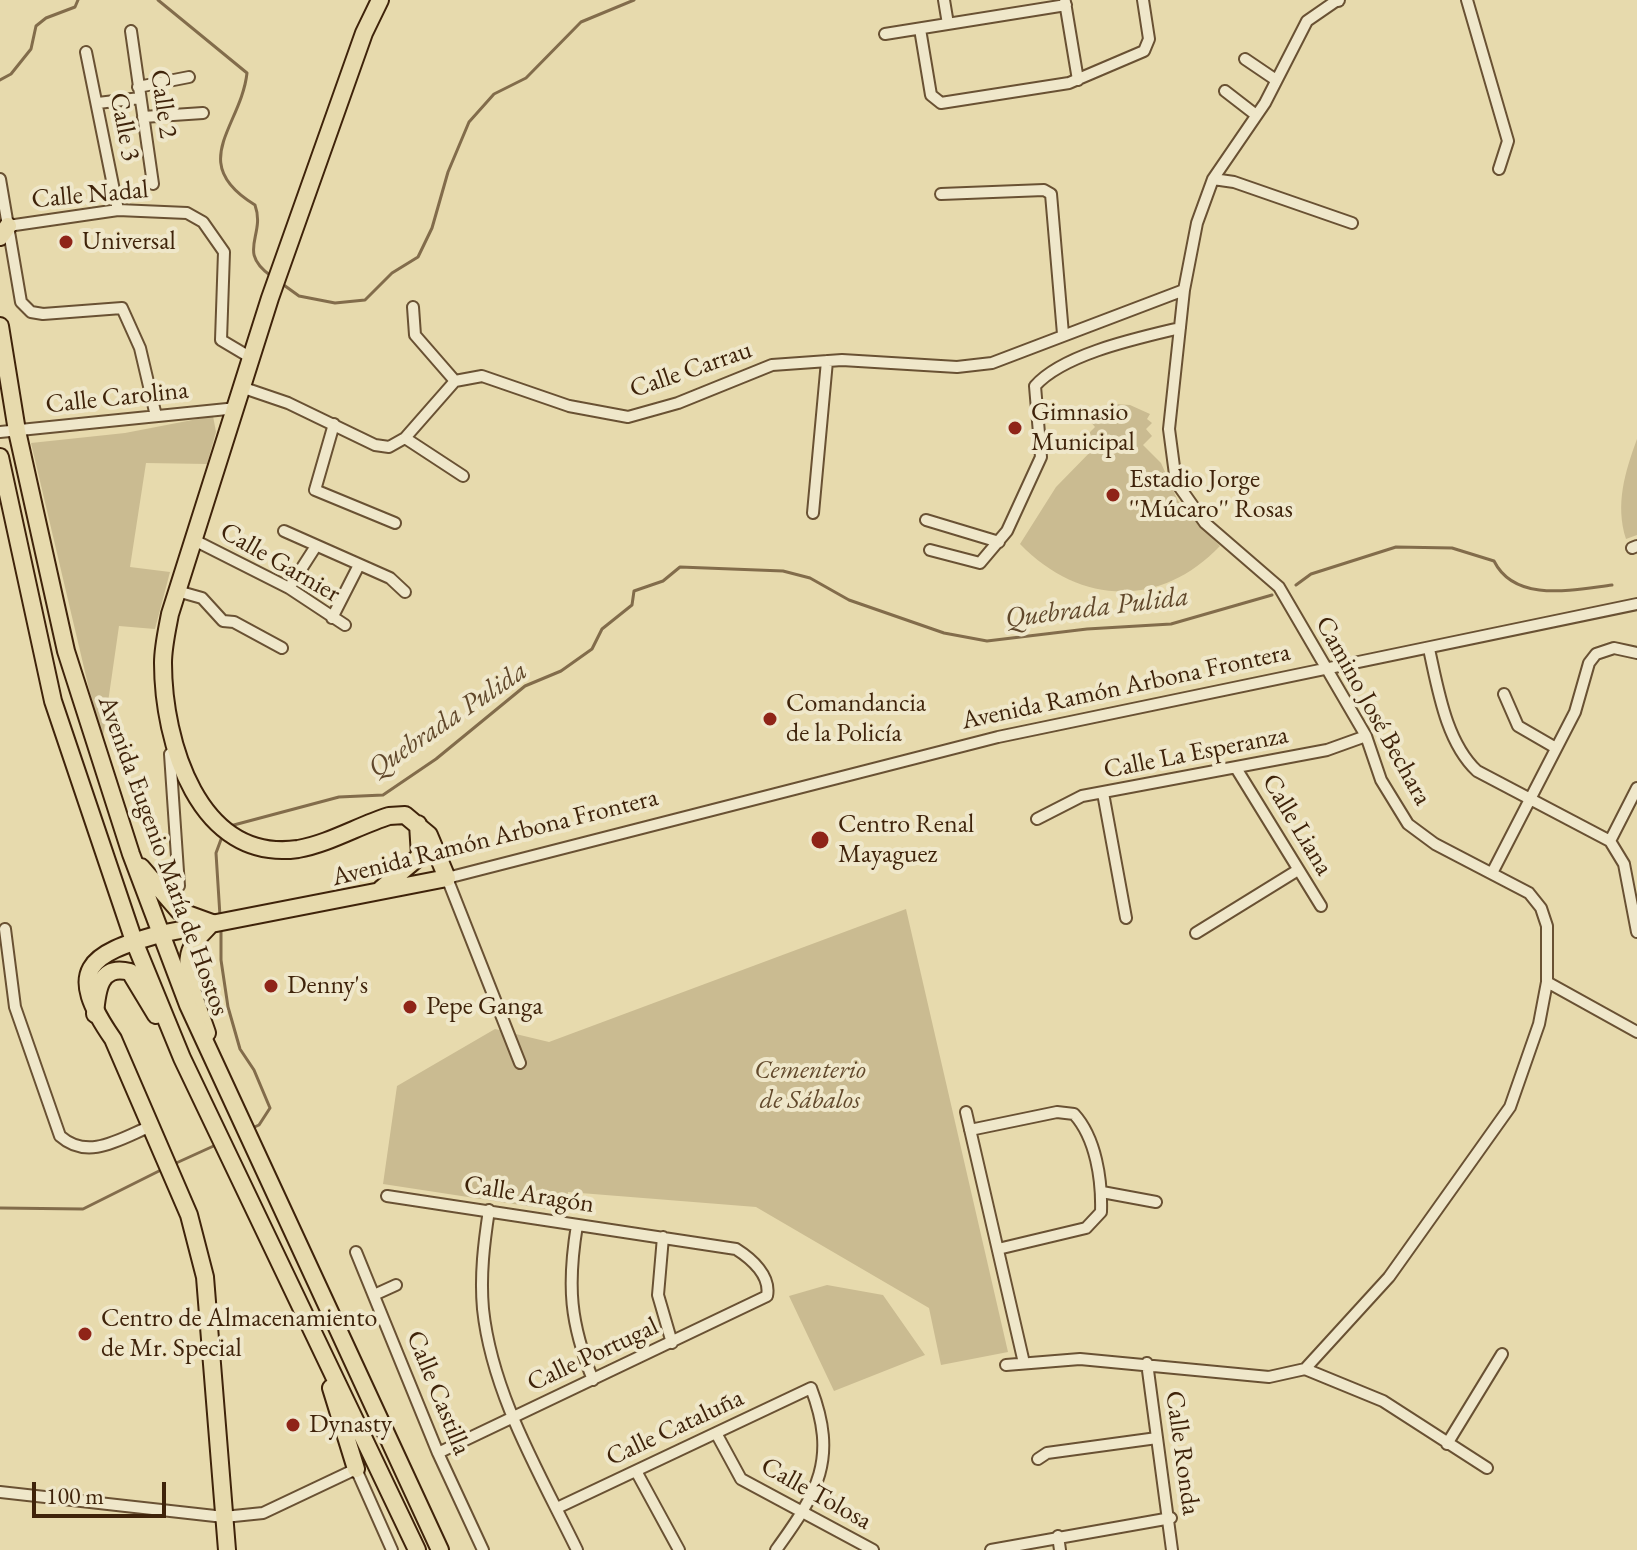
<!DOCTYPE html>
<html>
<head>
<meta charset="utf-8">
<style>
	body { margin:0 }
	#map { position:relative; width:1637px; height:1550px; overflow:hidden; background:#e7daad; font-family:"EB Garamond",serif }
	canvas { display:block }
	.scale { position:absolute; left:32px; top:1482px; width:134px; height:36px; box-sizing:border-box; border:4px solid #3f230a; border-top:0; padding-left:10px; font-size:24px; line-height:28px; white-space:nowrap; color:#3f230a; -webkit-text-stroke:6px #efe7ca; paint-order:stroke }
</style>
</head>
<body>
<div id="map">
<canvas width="1637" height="1550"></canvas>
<div class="scale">100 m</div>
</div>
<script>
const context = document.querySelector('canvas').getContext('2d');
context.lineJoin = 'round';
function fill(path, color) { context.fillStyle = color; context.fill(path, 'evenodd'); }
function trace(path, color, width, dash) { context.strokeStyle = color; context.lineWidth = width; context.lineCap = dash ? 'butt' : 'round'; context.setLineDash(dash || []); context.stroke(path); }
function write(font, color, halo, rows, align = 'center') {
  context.font = font + ' "EB Garamond",serif'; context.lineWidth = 8; context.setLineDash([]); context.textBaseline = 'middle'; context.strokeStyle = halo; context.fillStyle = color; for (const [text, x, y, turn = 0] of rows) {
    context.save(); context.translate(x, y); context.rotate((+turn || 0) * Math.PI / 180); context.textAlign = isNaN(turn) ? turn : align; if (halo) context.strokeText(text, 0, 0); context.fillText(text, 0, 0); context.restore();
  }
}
fill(new Path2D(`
	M 1114,404 L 1130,405 L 1150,414 L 1147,419 L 1152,423 L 1146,429 L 1152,436 L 1143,445 L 1161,463 L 1178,501 L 1220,546 C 1160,609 1079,605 1020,544 L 1056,487 L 1098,444 L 1089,433 L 1095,427 L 1090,421 L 1095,417 L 1092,412 Z
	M 213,416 L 216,432 L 207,464 L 146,463 L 130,567 L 170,572 L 155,629 L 119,626 L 102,744 L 31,443 L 125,433 Z
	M 1637,439 L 1637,535 L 1626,539 C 1615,504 1625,472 1637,439 Z
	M 906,909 L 1008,1352 L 941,1365 L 929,1308 L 756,1207 L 568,1192 L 566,1212 L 383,1184 L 397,1086 L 495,1029 L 549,1042 Z
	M 827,1285 L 883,1295 L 925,1355 L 834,1391 L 789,1296 Z`), '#cabb91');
trace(new Path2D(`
	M 158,0 L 247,73 C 241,127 186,163 255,205 C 266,236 236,251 271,276
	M 0,80 L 11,74 L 31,49 L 36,26 L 46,18 L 75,7 L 78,0
	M 281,283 L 299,296 L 335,303 L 365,300 L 392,273 L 418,257 L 432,228 L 448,172 L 469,122 L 494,94 L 526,78 L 581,22 L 634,0
	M 1296,585 L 1311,574 L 1396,547 L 1452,548 L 1494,561 C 1515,603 1572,590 1612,585
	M 230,826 L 339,797 L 383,795 L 436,759 L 525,686 L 561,671 L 592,649 L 602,629 L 632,605 L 634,591 L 663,581 L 680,567 L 783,571 L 810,578 L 849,600 L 944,633 L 987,641 L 1087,629 L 1171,624 L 1272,595
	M 220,916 L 216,853 L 223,834
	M 221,928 L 221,960 L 228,1007 L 240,1049 L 254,1070 L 270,1108 L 259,1125 L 250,1129
	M 174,1164 L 218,1144
	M 0,1208 L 83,1209 L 163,1169`), '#826c4b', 3);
const minor = new Path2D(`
	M 944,0 L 948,24
	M 1467,0 L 1508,141 L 1499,169
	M 1065,2 L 1078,80
	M 920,29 L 931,95 L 941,103 L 1069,83 L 1144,51 L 1149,39 L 1143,0
	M 131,31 L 153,184
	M 885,34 L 1066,5
	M 86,52 L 118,210
	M 1245,59 L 1276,80
	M 138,87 L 189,77
	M 1225,91 L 1256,115
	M 98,103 L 140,98
	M 143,117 L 203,113
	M 0,179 L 21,302 L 31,312 L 43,314 L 122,308 L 140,348 L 156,416
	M 1213,179 L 1234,182 L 1352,223
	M 941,194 L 1044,190 L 1051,194 L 1063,334
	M 8,226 L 118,210 L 187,213 L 203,222 L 224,252 L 221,340 L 253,359
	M 413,307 L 415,335 L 455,381
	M 244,388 L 288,403 L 375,445 L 389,447 L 405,438 L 455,381 L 482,376 L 569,406 L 628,417 L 678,403 L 772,365 L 842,360 L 957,367 L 992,363 L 1184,290
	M 334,424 L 315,490 L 395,523
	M 0,432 L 237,408
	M 405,438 L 463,476
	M 813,513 L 827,361
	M 926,520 L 999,542
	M 284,531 L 390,578 L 405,592
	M 194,540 L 289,588 L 345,625
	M 1632,548 L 1637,546
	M 930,550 L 980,563 L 1007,531 L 1041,457 L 1035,386 C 1063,354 1138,338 1180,328
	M 289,588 L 316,546
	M 177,591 L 202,598 L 223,621 L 234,622 L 282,648
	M 332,618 L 359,565
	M 1429,649 C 1438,689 1446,742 1477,771 L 1610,841 L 1624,864 L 1637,932
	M 1504,694 L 1518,726 L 1556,748
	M 170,754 L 179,886
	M 1236,768 L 1321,906
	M 1103,793 L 1126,918
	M 1037,819 L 1082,796 L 1327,750 L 1366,736
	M 1610,841 L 1637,788
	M 1492,873 L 1575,712 L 1589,663 L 1596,654 L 1614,648 L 1637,653
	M 5,929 L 15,1007 L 60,1136 C 88,1161 120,1139 151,1126
	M 1196,933 L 1298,870
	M 1547,982 L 1637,1032
	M 520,1063 L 447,878 L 998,737 L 1637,604
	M 966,1112 L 1024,1363
	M 970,1130 L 1057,1112 L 1074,1114 C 1096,1138 1102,1180 1101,1212 L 1086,1228 L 998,1249
	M 1102,1192 L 1156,1202
	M 387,1196 L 736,1249 C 752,1259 771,1276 767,1296 L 438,1453
	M 489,1210 C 484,1243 480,1275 483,1309 C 492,1394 540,1474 577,1550
	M 577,1225 C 567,1286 570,1323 593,1380
	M 663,1237 L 658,1295 L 672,1343
	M 356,1252 L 438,1453 L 483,1550
	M 374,1295 L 396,1285
	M 1147,1363 L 1172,1550
	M 1006,1365 L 1080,1359 L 1269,1377 L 1305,1369 L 1389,1277 L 1510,1107 L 1539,1024 L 1547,982 L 1547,926 L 1541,908 L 1529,893 L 1435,844 L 1408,824 L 1381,780 L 1366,736 L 1279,587 L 1205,523 L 1176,482 L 1169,429 L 1184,290 L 1197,223 L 1213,179 L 1265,103 L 1307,21 L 1336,1
	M 1305,1369 L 1383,1401 L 1487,1468
	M 716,1433 L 741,1479 L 873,1550
	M 1447,1444 L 1502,1354
	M 1038,1459 L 1047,1453 L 1157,1438
	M 636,1471 L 679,1550
	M 0,1492 L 224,1517 L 263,1513 L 356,1469 L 392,1550
	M 557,1508 L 811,1388 C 838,1459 818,1492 776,1550
	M 1058,1536 L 1060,1550
	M 991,1550 L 1171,1518`);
const tertiary = new Path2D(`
	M 1336,0 L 1338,0`);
const primary = new Path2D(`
	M 381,889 L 420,856 L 418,824
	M 207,1033 C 200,1011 180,970 192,947 C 196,938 205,931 212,923
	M 227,1550 L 205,1277 L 189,1215 L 113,1039 C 65,970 87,954 160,934 L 447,878 L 429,835 L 405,815 L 389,816 C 360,825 328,844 298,849 C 198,863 163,741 163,663 C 163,647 167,630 170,614 L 270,298 L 364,33 L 380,0`);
const trunk = new Path2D(`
	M 0,237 L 8,226
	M 0,326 L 17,431 L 66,651 L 131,854 L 188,1005 L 440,1550
	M 0,457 L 53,701 L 134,941 L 182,1058 L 417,1550
	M 141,867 L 179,911 L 212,923
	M 95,1014 C 97,991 99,964 130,972 L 156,1015
	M 331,1388 L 356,1469`);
trace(minor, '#695133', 14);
trace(tertiary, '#695133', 16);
trace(primary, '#3f230a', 20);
trace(trunk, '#3f230a', 20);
trace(minor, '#efe7ca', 10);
trace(tertiary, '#efe7ca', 12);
trace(primary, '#e7daad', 16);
trace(trunk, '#e7daad', 16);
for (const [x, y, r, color] of [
	[66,242,8,"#8f2418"],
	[1015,428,8,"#8f2418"],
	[1113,495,8,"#8f2418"],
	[770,719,8,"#8f2418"],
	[820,840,10,"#8f2418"],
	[271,986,8,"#8f2418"],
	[410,1007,8,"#8f2418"],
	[85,1334,8,"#8f2418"],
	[293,1425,8,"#8f2418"]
]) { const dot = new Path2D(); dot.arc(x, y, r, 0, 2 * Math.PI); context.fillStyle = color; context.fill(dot); trace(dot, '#efe7ca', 3); }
write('26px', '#3f230a', '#efe7ca', [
	["Calle 2",163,104,82],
	["Calle 3",124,127,79],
	["Calle Nadal",90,195,-5],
	["Calle Carrau",691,370,-19],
	["Calle Carolina",117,398,-6],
	["Calle Garnier",280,563,30],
	["Avenida Ramón Arbona Frontera",1126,687,-12],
	["Camino José Bechara",1373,711,61],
	["Calle La Esperanza",1196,753,-11],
	["Calle Liana",1297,825,59],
	["Avenida Ramón Arbona Frontera",495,838,-14],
	["Avenida Eugenio María de Hostos",163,856,70],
	["Calle Aragón",529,1195,9],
	["Calle Portugal",593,1355,-25],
	["Calle Castilla",438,1393,68],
	["Calle Cataluña",675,1428,-25],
	["Calle Ronda",1182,1453,82],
	["Calle Tolosa",816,1494,29]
]);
write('26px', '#3f230a', '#efe7ca', [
	["Universal",82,242],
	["Gimnasio",1031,413],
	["Municipal",1031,443],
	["Estadio Jorge",1129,480],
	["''Múcaro'' Rosas",1129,510],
	["Comandancia",786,704],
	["de la Policía",786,734],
	["Centro Renal",838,825],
	["Mayaguez",838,855],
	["Denny's",287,986],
	["Pepe Ganga",426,1007],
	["Centro de Almacenamiento",101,1319],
	["de Mr. Special",101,1349],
	["Dynasty",309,1425]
], 'left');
write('italic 26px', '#62492c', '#efe7ca', [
	["Cementerio",810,1071],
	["de Sábalos",810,1101]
]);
write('italic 28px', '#60472a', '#efe7ca', [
	["Quebrada Pulida",1097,608,-7],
	["Quebrada Pulida",448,720,-34]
]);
</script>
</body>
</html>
